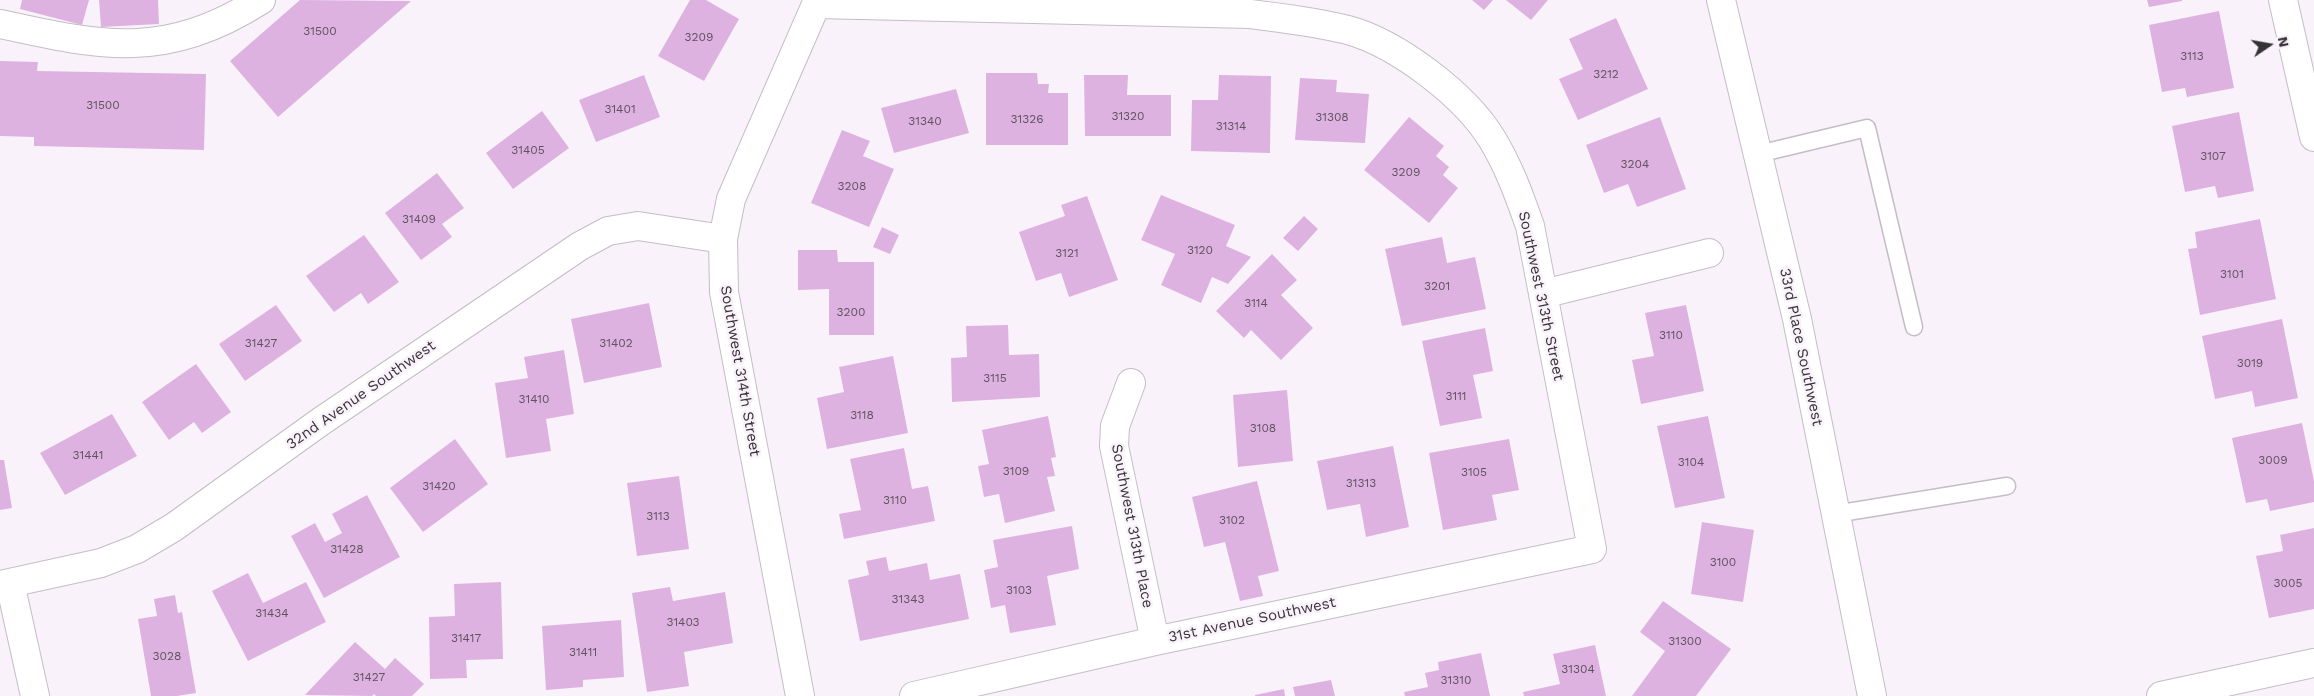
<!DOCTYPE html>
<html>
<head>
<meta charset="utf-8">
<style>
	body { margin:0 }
	#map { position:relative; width:2314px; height:696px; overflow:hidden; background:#faf2fa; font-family:"Work Sans",sans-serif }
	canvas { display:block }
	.north { position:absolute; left:2244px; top:20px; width:50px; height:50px; -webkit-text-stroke:4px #faf2fa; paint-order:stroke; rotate:78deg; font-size:14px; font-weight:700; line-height:20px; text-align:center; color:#363336 }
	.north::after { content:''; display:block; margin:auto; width:18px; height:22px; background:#363336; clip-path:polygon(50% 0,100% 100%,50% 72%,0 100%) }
</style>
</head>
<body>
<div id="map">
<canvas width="2314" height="696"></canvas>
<div class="north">N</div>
</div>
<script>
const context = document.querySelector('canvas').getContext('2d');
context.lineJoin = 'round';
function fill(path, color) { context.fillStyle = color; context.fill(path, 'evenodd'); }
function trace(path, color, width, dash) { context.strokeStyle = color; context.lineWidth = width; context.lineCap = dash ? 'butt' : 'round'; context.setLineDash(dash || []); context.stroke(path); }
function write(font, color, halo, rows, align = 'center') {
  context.font = font + ' "Work Sans",sans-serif'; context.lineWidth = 5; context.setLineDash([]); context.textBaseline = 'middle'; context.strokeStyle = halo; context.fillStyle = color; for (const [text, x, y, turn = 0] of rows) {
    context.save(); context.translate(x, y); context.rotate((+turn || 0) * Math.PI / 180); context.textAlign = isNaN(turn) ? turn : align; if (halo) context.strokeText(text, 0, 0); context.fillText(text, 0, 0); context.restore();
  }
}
fill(new Path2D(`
	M 22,0 L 89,0 L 82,25 L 20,9 Z
	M 99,0 L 158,0 L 159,24 L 101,27 Z
	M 300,0 L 411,1 L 278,117 L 230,61 Z
	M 690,0 L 706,0 L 739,19 L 704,81 L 658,56 Z
	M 1472,0 L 1493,0 L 1484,10 Z
	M 1506,0 L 1548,0 L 1531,20 Z
	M 2147,0 L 2182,0 L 2182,1 L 2149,7 Z
	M 2219,11 L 2234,88 L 2187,97 L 2185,88 L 2162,92 L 2149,25 Z
	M 1616,18 L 1648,89 L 1578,120 L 1559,79 L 1583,69 L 1569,39 Z
	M 0,61 L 38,62 L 37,71 L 206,74 L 204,150 L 34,146 L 34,137 L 0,136 Z
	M 986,73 L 1037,73 L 1038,84 L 1049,84 L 1048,93 L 1068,93 L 1068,145 L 986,145 Z
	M 644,75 L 660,117 L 596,142 L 579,100 Z
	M 1084,75 L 1128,75 L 1127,95 L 1171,95 L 1171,136 L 1085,136 Z
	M 1219,75 L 1271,76 L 1270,153 L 1191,151 L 1192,100 L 1218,100 Z
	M 1300,78 L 1337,80 L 1336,92 L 1369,94 L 1365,143 L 1295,140 Z
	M 956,89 L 969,133 L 894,153 L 881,108 Z
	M 542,111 L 569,148 L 513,189 L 486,153 Z
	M 2239,112 L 2254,191 L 2218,198 L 2215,186 L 2185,192 L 2172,126 Z
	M 1409,117 L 1444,146 L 1436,156 L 1449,167 L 1443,175 L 1458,188 L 1429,223 L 1364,170 Z
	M 1660,117 L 1686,189 L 1637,207 L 1628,184 L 1604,193 L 1586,145 Z
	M 842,130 L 870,141 L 863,156 L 894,169 L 869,227 L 811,203 Z
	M 437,173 L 464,208 L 442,224 L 452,237 L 421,260 L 385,213 Z
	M 1161,195 L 1235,225 L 1226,246 L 1251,257 L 1228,284 L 1212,277 L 1201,303 L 1161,285 L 1175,254 L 1141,240 Z
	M 1087,196 L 1118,280 L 1069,297 L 1061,273 L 1036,281 L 1019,232 L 1065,216 L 1061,205 Z
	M 1304,216 L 1318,229 L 1298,251 L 1283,238 Z
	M 2260,219 L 2276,299 L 2200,315 L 2188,249 L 2197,248 L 2195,232 Z
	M 882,227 L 899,235 L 890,254 L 873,247 Z
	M 364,235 L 399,282 L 368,304 L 361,293 L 334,312 L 306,276 Z
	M 1442,237 L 1447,263 L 1475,257 L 1486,309 L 1402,326 L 1385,249 Z
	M 798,250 L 837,250 L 838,262 L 874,262 L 874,335 L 829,335 L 829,289 L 798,290 Z
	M 1272,254 L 1297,280 L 1281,295 L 1313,328 L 1281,360 L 1251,330 L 1244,338 L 1216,311 Z
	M 649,303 L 662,367 L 584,383 L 571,319 Z
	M 276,305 L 302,341 L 245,381 L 219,344 Z
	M 1686,305 L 1704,391 L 1641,404 L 1632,360 L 1654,356 L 1645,313 Z
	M 2282,319 L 2298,398 L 2255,407 L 2252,391 L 2215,399 L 2202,336 Z
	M 1008,325 L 1009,355 L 1039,354 L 1040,397 L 952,402 L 951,358 L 967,357 L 966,326 Z
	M 1485,328 L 1493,371 L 1473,375 L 1482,418 L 1440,426 L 1422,341 Z
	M 564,350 L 574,414 L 546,419 L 551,451 L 506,458 L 495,383 L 528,378 L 524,357 Z
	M 893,356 L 908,433 L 827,449 L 817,398 L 844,392 L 839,367 Z
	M 196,364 L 231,412 L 202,433 L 194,422 L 169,440 L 142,402 Z
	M 1287,390 L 1293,461 L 1238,467 L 1233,395 Z
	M 112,414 L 137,456 L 65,495 L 40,453 Z
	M 1048,416 L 1056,457 L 1051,458 L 1055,476 L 1047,477 L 1055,511 L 1005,523 L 999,494 L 984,497 L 978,466 L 989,464 L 982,430 Z
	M 1708,416 L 1725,498 L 1675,508 L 1657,426 Z
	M 2302,423 L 2314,481 L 2314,502 L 2270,511 L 2267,499 L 2246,503 L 2232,438 Z
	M 455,439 L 488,484 L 423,532 L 390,488 Z
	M 1509,439 L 1519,490 L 1492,495 L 1497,520 L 1443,530 L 1429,453 Z
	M 1393,446 L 1409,527 L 1366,537 L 1360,504 L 1327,510 L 1317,461 Z
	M 904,448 L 912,489 L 928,486 L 935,521 L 844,539 L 839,514 L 861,510 L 850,459 Z
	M 0,460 L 4,460 L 12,508 L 0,510 Z
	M 679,476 L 689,549 L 637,556 L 627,483 Z
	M 1257,481 L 1279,571 L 1258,576 L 1263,596 L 1240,601 L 1225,542 L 1204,547 L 1192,497 Z
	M 367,495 L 400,557 L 324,598 L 291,536 L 315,523 L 325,542 L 342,533 L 332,514 Z
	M 1702,522 L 1754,530 L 1743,602 L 1691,594 Z
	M 1072,526 L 1079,569 L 1047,576 L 1056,625 L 1010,633 L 1005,605 L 991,608 L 984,570 L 998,567 L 993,540 Z
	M 2314,528 L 2314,609 L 2269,618 L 2256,556 L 2283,551 L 2280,535 Z
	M 886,557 L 889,571 L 927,563 L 930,580 L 960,574 L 969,619 L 860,641 L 848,580 L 869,575 L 866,561 Z
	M 248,573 L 263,603 L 306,582 L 326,622 L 248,661 L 212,591 Z
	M 501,582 L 503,659 L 466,660 L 467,678 L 430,679 L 429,617 L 455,616 L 454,584 Z
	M 670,587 L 673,601 L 725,592 L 733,643 L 684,652 L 689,686 L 647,692 L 632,593 Z
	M 175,595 L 178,613 L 182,612 L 196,693 L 177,696 L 151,696 L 138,619 L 157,616 L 154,599 Z
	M 1663,601 L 1731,649 L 1696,696 L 1632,696 L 1665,651 L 1640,632 Z
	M 621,620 L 624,677 L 583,680 L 583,687 L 546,690 L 542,626 Z
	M 355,642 L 385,669 L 395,658 L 424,684 L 412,696 L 376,696 L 374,694 L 372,696 L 305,695 Z
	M 1595,645 L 1606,696 L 1524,696 L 1523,692 L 1560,684 L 1553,654 Z
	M 1481,653 L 1490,696 L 1405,696 L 1404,692 L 1428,687 L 1425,673 L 1439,670 L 1438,662 Z
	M 1331,680 L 1335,696 L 1295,696 L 1293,687 Z
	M 1284,689 L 1285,696 L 1255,696 L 1255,695 Z`), '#deb2e0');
const service = new Path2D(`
	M 1758,154 L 1867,128 L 1914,327
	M 1835,514 L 2007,486`);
const minor = new Path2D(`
	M 1721,0 L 1797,319 L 1872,696
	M 2283,0 L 2314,137
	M 816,4 L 1250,14 C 1283,18 1316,22 1348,30 C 1398,44 1465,95 1492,139 C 1509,167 1519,195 1530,226 L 1592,549 L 1155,641 L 914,696
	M 0,24 C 104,47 166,60 261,0
	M 1543,294 L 1709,253
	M 1131,383 L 1115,426 L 1114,446 L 1155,641
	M 10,583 L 35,696
	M 0,585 L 101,563 L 137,549 L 174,527 L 320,422 L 580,246 L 608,231 L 638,226 L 723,239
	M 800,696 L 724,292 L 723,239 L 731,199 L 818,0
	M 2161,696 L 2314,663`);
trace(service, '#c4bdc5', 19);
trace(minor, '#c4bdc5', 30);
trace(service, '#fff', 16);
trace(minor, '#fff', 28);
write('12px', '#605360', null, [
	["31500",320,31],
	["3209",699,37],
	["3113",2192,56],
	["3212",1606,74],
	["31500",103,105],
	["31401",620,109],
	["31320",1128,116],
	["31308",1332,117],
	["31326",1027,119],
	["31340",925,121],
	["31314",1231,126],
	["31405",528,150],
	["3107",2213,156],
	["3204",1635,164],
	["3209",1406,172],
	["3208",852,186],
	["31409",419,219],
	["3120",1200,250],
	["3121",1067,253],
	["3101",2232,274],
	["3201",1437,286],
	["3114",1256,303],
	["3200",851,312],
	["3110",1671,335],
	["31427",261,343],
	["31402",616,343],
	["3019",2250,363],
	["3115",995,378],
	["3111",1456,396],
	["31410",534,399],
	["3118",862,415],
	["3108",1263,428],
	["31441",88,455],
	["3009",2273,460],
	["3104",1691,462],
	["3109",1016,471],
	["3105",1474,472],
	["31313",1361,483],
	["31420",439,486],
	["3110",895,500],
	["3113",658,516],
	["3102",1232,520],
	["31428",347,549],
	["3100",1723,562],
	["3005",2288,583],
	["3103",1019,590],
	["31343",908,599],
	["31434",272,613],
	["31403",683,622],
	["31417",466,638],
	["31300",1685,641],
	["31411",583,652],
	["3028",167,656],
	["31304",1578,669],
	["31427",369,677],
	["31310",1456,680]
]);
write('15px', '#363336', '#faf2fa', [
	["Southwest 313th Street",1541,296,78],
	["33rd Place Southwest",1801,347,78],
	["Southwest 314th Street",740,371,80],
	["32nd Avenue Southwest",361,395,-35],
	["Southwest 313th Place",1132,526,79],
	["31st Avenue Southwest",1252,620,-12]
]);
</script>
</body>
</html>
